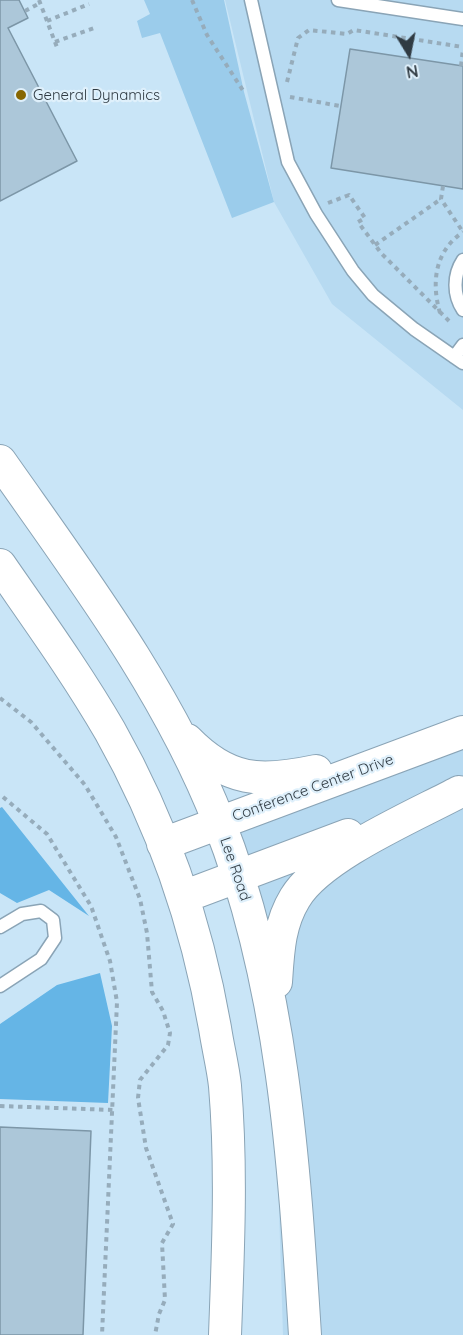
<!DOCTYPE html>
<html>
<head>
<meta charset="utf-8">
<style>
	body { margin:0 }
	#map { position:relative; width:463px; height:1335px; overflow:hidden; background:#c9e5f7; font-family:Quicksand,sans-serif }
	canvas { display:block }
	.north { position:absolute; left:379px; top:24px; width:60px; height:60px; -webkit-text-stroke:4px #dff0fb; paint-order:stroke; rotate:170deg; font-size:16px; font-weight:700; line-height:24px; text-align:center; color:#303b43 }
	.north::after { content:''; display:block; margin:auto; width:21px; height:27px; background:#303b43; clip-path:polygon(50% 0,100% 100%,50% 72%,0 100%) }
</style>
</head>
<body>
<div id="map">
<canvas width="463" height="1335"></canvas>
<div class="north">N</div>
</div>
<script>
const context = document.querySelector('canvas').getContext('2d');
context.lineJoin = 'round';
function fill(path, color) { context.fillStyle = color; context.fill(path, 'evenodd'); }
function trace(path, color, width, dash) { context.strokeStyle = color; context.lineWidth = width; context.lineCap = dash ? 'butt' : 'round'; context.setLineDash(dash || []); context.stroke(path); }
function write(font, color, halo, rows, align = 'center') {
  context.font = font + ' Quicksand,sans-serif'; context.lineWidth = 4.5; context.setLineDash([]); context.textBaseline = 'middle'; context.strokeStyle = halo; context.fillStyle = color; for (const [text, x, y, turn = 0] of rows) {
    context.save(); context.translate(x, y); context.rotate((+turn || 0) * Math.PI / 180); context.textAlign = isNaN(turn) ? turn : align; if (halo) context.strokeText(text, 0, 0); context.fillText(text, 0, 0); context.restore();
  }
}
fill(new Path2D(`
	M 225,0 L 463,0 L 463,410 L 332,304 L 274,202 Z
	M 463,729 L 463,1335 L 283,1335 L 273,1021 L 219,822 Z`), '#b7daf1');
fill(new Path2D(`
	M 144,0 L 224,0 L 244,92 L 274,202 L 232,218 L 160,33 L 142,38 L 137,21 L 150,14 Z`), '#9bcceb');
fill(new Path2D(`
	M 2,807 L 89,916 L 49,890 L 17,903 L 0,893 L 0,808 Z
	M 100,973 L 112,1026 L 108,1103 L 0,1099 L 0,1024 L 57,985 Z`), '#65b5e6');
const building = new Path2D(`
	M 0,0 L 19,0 L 28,18 L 8,28 L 77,161 L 0,201 Z
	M 350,49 L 463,66 L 463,189 L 331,168 Z
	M 0,1127 L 91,1131 L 83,1335 L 0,1335 Z`);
fill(building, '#acc7d9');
trace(building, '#7c96a7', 1.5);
const service = new Path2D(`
	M 251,0 L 288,162 L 316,214 L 353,271 L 373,295 L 414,329 L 463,363
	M 338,0 L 463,19
	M 463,260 C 453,275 453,295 463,310
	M 454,357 L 463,345
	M 0,927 L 22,914 L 41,911 L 53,920 L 55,938 L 41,959 L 0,986`);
const tertiary = new Path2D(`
	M 0,461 C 80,575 168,691 219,822 C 283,985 294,1162 305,1335
	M 0,565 C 38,620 77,674 110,731 C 162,823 197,925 215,1028 C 218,1048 223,1067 225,1086 C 232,1169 228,1252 225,1335
	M 187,740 C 228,782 260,783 316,771
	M 163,844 L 463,732
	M 183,897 L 348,835
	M 276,982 C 278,952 279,924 295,898 C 320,856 414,816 459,792`);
trace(service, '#8aa4b6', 15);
trace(tertiary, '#8aa4b6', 34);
trace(new Path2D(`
	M 39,0 L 58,50
	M 192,0 L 207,35 L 244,92
	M 25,11 L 40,3
	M 47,21 L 89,4
	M 55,42 L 97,27
	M 461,66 L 463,49
	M 287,82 L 298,38 L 309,30 L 347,34 L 354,30 L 463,47
	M 290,97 L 340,106
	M 443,186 L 441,199 L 463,232
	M 328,203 L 349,195 L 365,218 L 358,222 L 381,253 L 449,321
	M 375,245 L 441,199
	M 440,313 C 431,282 435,251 463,232
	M 0,698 L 31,722 L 85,785 L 116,837 L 140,899 L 147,933 L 152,992 L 163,1011 L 170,1033 L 168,1045 L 140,1080 L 138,1098 L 146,1148 L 173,1224 L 162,1243 L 165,1300 L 159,1314 L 155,1335
	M 3,797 L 47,834 L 91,906 L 110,961 L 117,1002 L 102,1335
	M 0,1106 L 114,1110`), '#96acbb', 4, [4.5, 4.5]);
trace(service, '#fff', 12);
trace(tertiary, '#fff', 32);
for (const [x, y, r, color] of [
	[21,95,6,"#876702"]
]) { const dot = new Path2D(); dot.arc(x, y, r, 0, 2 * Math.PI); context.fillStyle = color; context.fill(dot); trace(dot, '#dff0fb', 2); }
write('15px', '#303b43', '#dff0fb', [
	["General Dynamics",33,95]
], 'left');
write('15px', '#303b43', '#dff0fb', [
	["Conference Center Drive",313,788,-20],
	["Lee Road",235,869,71]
]);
</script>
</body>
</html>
